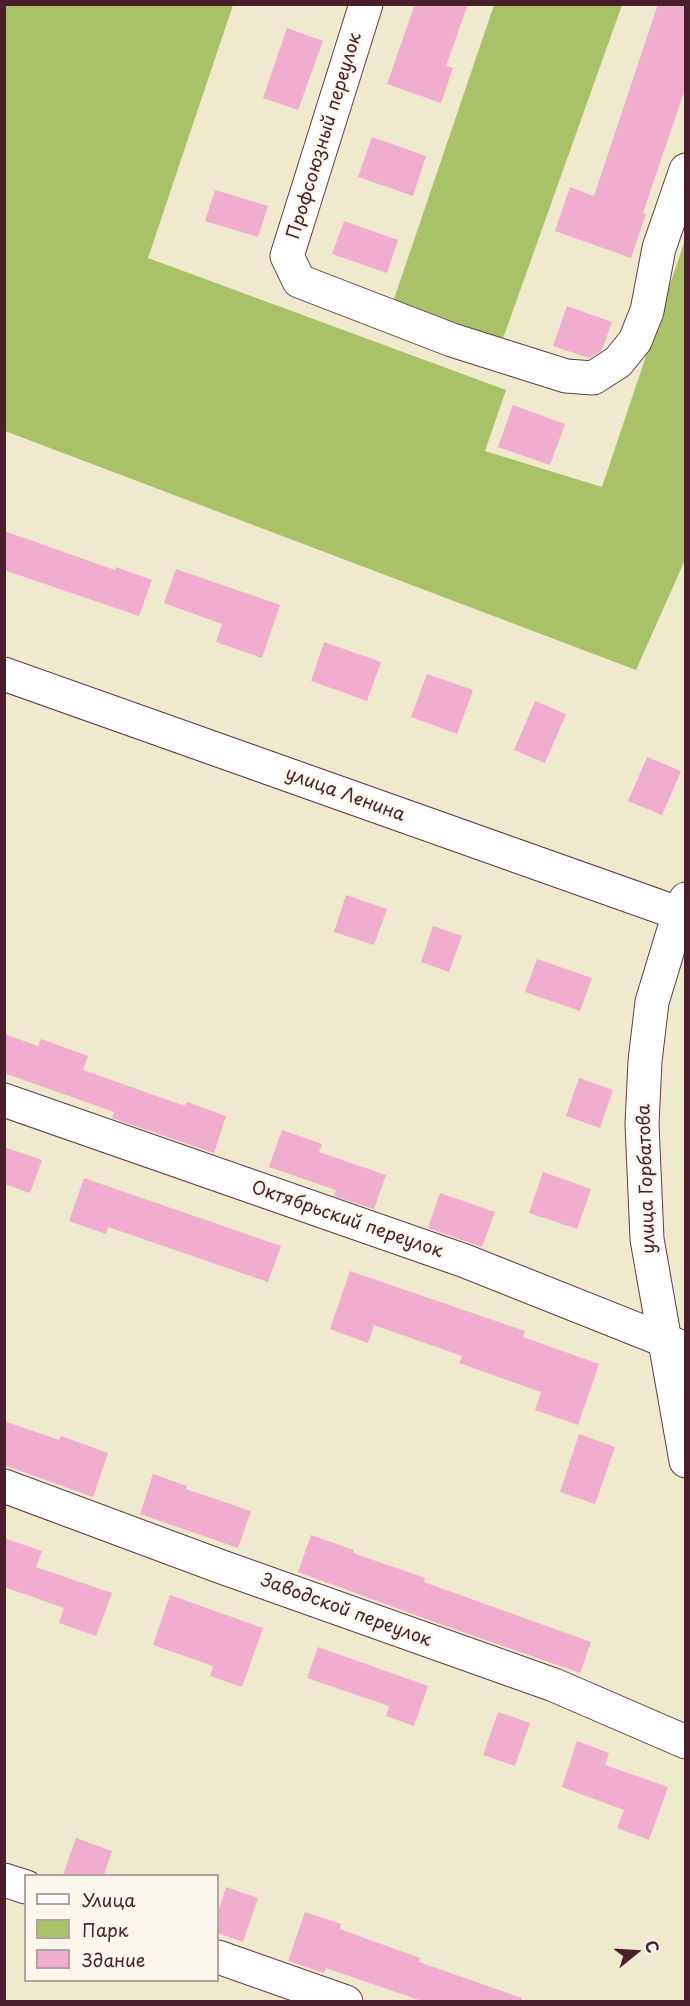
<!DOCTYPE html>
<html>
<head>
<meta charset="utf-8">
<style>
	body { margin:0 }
	#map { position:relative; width:690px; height:2006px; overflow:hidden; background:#efe9ce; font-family:"Playpen Sans",sans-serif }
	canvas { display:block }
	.frame { position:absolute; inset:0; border:6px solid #4a1f2b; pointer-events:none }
	.legend { position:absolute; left:24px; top:1874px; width:195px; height:108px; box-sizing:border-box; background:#fbf7ec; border:2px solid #b4a19f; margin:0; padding:8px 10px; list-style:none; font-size:18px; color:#4a1f2b }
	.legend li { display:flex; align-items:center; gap:12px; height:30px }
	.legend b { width:30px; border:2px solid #b4a19f }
	.north { position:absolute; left:606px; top:1922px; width:60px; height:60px; -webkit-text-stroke:4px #fbf7ec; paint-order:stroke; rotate:72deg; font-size:16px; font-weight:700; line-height:24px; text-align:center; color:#4a1f2b }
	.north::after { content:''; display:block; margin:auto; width:21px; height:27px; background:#4a1f2b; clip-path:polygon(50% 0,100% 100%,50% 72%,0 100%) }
</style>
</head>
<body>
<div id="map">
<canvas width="690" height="2006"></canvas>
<div class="frame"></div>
<ul class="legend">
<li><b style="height:8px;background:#fff"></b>Улица</li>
<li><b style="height:16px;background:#aac267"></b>Парк</li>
<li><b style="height:16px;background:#f0adcd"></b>Здание</li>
</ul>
<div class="north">С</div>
</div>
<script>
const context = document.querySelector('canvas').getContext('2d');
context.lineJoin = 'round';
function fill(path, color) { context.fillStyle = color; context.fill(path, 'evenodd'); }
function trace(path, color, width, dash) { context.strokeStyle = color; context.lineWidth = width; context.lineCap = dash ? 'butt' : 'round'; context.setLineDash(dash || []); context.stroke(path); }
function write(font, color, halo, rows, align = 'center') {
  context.font = font + ' "Playpen Sans",sans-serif'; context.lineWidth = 5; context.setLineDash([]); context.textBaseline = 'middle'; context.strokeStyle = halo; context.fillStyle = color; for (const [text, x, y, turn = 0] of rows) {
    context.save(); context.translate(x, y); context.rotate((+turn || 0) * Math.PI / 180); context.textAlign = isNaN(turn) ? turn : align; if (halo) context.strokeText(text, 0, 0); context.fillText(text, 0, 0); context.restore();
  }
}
fill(new Path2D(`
	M 4,5 L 233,5 L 148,258 L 506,390 L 485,451 L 602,487 L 685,240 L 685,560 L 636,670 L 5,431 Z
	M 494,5 L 622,5 L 501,344 L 393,302 Z`), '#aac267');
fill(new Path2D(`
	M 415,4 L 468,4 L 446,66 L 453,68 L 441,103 L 387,84 Z
	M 658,4 L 686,4 L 686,86 L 643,213 L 646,214 L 631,258 L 555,231 L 570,187 L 594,196 Z
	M 287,28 L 323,41 L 298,110 L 263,98 Z
	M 372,137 L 426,156 L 413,196 L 358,177 Z
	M 215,190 L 268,206 L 258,237 L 205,221 Z
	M 344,221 L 398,240 L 387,273 L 332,254 Z
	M 567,306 L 612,322 L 602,350 L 589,358 L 553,346 Z
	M 513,405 L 565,424 L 550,465 L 498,447 Z
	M 4,531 L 115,570 L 116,567 L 152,580 L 139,616 L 4,570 Z
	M 176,569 L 280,605 L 262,658 L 216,642 L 222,624 L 164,603 Z
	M 324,642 L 381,662 L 367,701 L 311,681 Z
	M 427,674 L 473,690 L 457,734 L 411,717 Z
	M 535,701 L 566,714 L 545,763 L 514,750 Z
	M 647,757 L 681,771 L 662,815 L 628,801 Z
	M 346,895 L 387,909 L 374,945 L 334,932 Z
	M 433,926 L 462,936 L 449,972 L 421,962 Z
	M 537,959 L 592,978 L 580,1011 L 525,992 Z
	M 4,1034 L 38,1046 L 41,1039 L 88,1056 L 83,1070 L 185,1106 L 187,1102 L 226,1116 L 214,1153 L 112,1118 L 114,1112 L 4,1073 Z
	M 579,1078 L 613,1090 L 600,1128 L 566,1116 Z
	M 282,1130 L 322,1144 L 319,1152 L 386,1175 L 374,1209 L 334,1196 L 336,1190 L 269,1167 Z
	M 4,1147 L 42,1160 L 30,1193 L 4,1184 Z
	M 543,1172 L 591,1189 L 577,1229 L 529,1213 Z
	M 84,1178 L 281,1246 L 268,1282 L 108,1227 L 106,1234 L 69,1221 Z
	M 440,1193 L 495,1212 L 482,1247 L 428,1228 Z
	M 350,1271 L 525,1331 L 523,1337 L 599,1364 L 578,1425 L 535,1410 L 541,1392 L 459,1363 L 462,1356 L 374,1325 L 368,1343 L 330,1329 Z
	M 4,1421 L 59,1440 L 61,1436 L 108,1453 L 93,1497 L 4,1465 Z
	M 579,1434 L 615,1447 L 595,1504 L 560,1492 Z
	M 153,1474 L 187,1486 L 186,1489 L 251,1511 L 238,1548 L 140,1514 Z
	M 311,1535 L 354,1550 L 353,1553 L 425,1578 L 424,1582 L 591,1642 L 580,1673 L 437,1623 L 298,1572 Z
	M 4,1538 L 42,1551 L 36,1567 L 112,1593 L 96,1636 L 59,1623 L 64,1608 L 4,1587 Z
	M 170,1595 L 263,1628 L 242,1687 L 210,1676 L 213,1666 L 153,1645 Z
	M 318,1647 L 428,1686 L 414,1726 L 386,1716 L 389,1706 L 307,1678 Z
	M 498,1712 L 530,1723 L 515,1766 L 483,1755 Z
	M 577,1741 L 609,1753 L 605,1765 L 668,1787 L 649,1840 L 617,1828 L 624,1810 L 562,1787 Z
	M 76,1838 L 112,1851 L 104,1875 L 63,1875 Z
	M 226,1887 L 258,1898 L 243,1942 L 218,1933 L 218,1912 Z
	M 305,1912 L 341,1924 L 340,1929 L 420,1958 L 419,1962 L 522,1998 L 521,2001 L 422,2001 L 326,1968 L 324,1973 L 288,1961 Z`), '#f0adcd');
const minor = new Path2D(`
	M 366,4 L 287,256 L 299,281 L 452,340 L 566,376 L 593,378 L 618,362 L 635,341 L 647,311 L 659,248 L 686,170
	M 4,1100 L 465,1261 L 686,1349
	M 4,1486 L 219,1566 L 554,1685 L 686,1742
	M 4,1880 L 26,1887
	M 218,1957 L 346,2002`);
const major = new Path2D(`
	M 4,674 L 686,916
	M 686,899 L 679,913 L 652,1002 L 645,1061 L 642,1124 L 647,1239 L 686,1461`);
trace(minor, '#633d43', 35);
trace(major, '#633d43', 35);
trace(minor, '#fff', 33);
trace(major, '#fff', 33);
write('18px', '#4a1f2b', '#fbf7ec', [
	["Профсоюзный переулок",325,136,-73],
	["улица Ленина",345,795,20],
	["улица Горбатова",647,1179,-92],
	["Октябрьский переулок",347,1220,19],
	["Заводской переулок",346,1611,20]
]);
</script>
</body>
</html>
